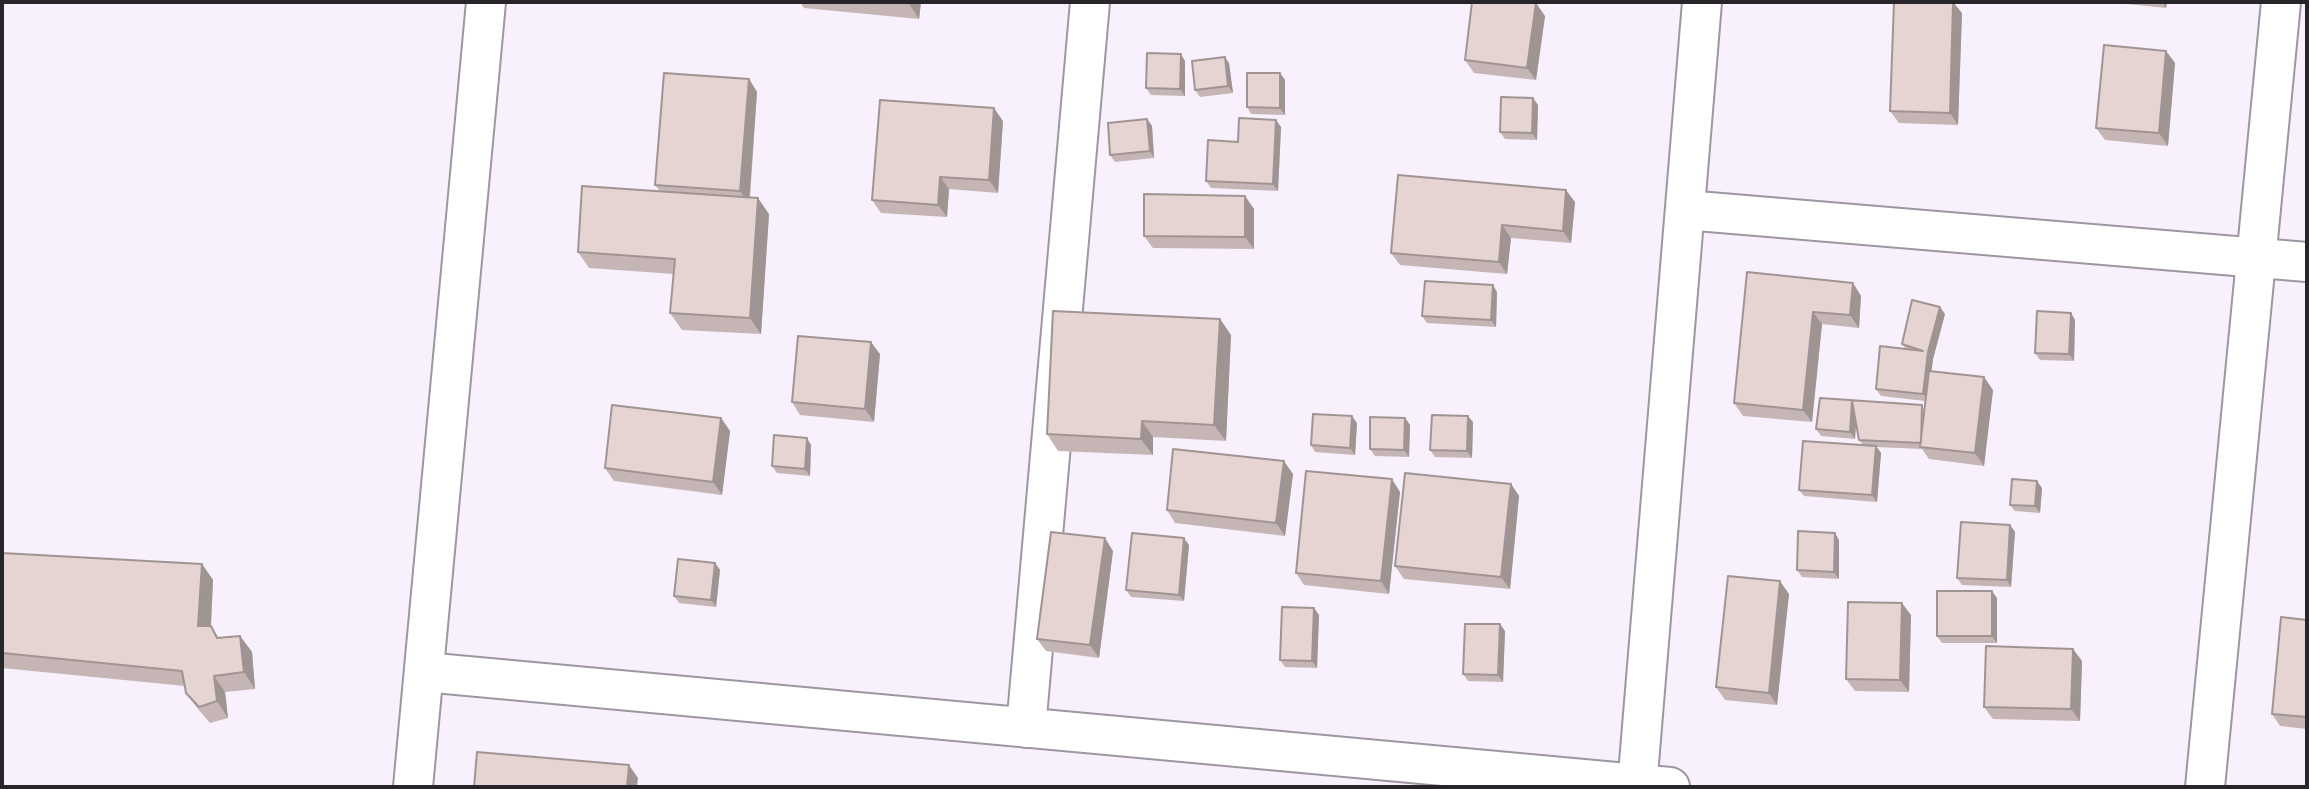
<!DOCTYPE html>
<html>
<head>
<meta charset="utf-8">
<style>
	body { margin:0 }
	#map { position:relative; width:2309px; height:789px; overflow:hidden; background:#f8f0fc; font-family:Jost,sans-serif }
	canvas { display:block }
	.frame { position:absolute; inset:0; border:4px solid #28252a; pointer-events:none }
</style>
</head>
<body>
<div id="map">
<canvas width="2309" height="789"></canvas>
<div class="frame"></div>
</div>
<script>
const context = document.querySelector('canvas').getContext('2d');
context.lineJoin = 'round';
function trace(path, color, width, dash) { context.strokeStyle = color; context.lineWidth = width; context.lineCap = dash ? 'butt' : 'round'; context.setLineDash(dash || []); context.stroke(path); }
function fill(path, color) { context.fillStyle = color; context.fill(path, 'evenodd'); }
const minor = new Path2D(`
	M 1685,210 L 2307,262
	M 424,672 L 1670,787
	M 1026,728 L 1090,2
	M 413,787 L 486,2
	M 1637,787 L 1702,2
	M 2205,787 L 2281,2`);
trace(minor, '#9e96a1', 42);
trace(minor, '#fff', 38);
fill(new Path2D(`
	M 800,2 L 921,2 L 919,19 L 804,8 Z
	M 2108,2 L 2167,2 L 2166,8 Z
	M 1962,13 L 1958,125 L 1899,123 L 1890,111 Z
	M 1545,16 L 1536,80 L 1474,73 L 1465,60 Z
	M 2166,51 L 2175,63 L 2168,146 L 2105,140 L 2096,128 Z
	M 1185,61 L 1185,96 L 1151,95 L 1146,88 Z
	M 1229,63 L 1233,93 L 1200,97 L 1195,90 Z
	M 1280,73 L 1285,80 L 1285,115 L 1251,114 L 1247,107 Z
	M 749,79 L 757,92 L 750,198 L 769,214 L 761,334 L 682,330 L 670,313 L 674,274 L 589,268 L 578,252 L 660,191 L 655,185 Z
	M 1538,105 L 1537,140 L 1505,139 L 1500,132 Z
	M 1147,119 L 1152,126 L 1154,158 L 1115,162 L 1110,155 Z
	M 1276,120 L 1281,127 L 1278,191 L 1211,188 L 1206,181 L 1238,142 Z
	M 1003,121 L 998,193 L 949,189 L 947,217 L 881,213 L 872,200 Z
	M 1245,196 L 1254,209 L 1254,249 L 1153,248 L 1144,236 Z
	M 1575,202 L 1571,243 L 1511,238 L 1507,274 L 1400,265 L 1391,253 Z
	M 1747,272 L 1853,283 L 1861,296 L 1859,328 L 1822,324 L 1812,422 L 1743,416 L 1734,403 Z
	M 1497,292 L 1496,327 L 1427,323 L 1422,316 Z
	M 2071,313 L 2075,320 L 2074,361 L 2040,360 L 2035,353 Z
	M 1945,314 L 1933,359 L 1931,371 L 1993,390 L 1984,466 L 1929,459 L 1922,449 L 1876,447 L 1881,453 L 1877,502 L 1804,496 L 1799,490 L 1863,445 L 1859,440 L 1856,422 L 1855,439 L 1821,436 L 1816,429 L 1925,408 L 1925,401 L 1881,396 L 1876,389 L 1906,349 L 1902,344 Z
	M 1220,319 L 1231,335 L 1226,441 L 1153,437 L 1153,455 L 1058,451 L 1047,434 Z
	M 880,354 L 874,422 L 800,415 L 792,402 Z
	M 721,418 L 730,431 L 722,495 L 614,481 L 605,468 Z
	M 1405,418 L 1410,425 L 1409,457 L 1375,456 L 1370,449 Z
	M 1473,422 L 1472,458 L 1435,457 L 1430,450 Z
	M 1357,423 L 1355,455 L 1315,452 L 1311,445 Z
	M 811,445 L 810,476 L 777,473 L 772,466 Z
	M 1293,474 L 1285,536 L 1175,523 L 1167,510 Z
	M 1511,484 L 1519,496 L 1510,589 L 1404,579 L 1395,566 Z
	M 2042,488 L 2040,513 L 2015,511 L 2010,505 Z
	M 1400,492 L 1389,594 L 1304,585 L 1296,573 Z
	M 2010,525 L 2015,532 L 2011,587 L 1962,585 L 1957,578 Z
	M 1839,540 L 1839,579 L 1802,577 L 1797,570 Z
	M 1189,545 L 1184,601 L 1131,597 L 1126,590 Z
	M 1113,551 L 1099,658 L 1046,651 L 1037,639 Z
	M 2,553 L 202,564 L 213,580 L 211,626 L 219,638 L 240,636 L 252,652 L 255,689 L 225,692 L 228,718 L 210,723 L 198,709 L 186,693 L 185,686 L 2,668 Z
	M 715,563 L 720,570 L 716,607 L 679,603 L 674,596 Z
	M 1789,594 L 1777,705 L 1725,700 L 1716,687 Z
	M 1997,598 L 1997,643 L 1942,643 L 1937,636 Z
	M 1314,608 L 1319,615 L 1317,668 L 1285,667 L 1280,660 Z
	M 1911,615 L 1909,692 L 1855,691 L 1846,679 Z
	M 2307,620 L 2307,729 L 2280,726 L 2272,714 Z
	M 1505,631 L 1503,682 L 1468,681 L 1463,674 Z
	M 2073,649 L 2082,661 L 2080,721 L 1993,719 L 1984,707 Z`), '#c5b6b5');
fill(new Path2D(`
	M 908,2 L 921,2 L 919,19 Z
	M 1953,2 L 1962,13 L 1958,125 L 1950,113 Z
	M 2162,2 L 2167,2 L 2166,8 Z
	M 1536,3 L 1545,16 L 1536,80 L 1527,68 Z
	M 2166,51 L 2175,63 L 2168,146 L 2159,133 Z
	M 1181,54 L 1185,61 L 1185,96 L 1180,89 Z
	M 1225,57 L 1229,63 L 1233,93 L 1228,86 Z
	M 1280,73 L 1285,80 L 1285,115 L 1280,108 Z
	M 749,79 L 757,92 L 749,203 L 740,191 Z
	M 1533,98 L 1538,105 L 1537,140 L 1532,133 Z
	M 994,108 L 1003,121 L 998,193 L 989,180 Z
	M 1147,119 L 1152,126 L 1154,158 L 1150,151 Z
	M 1276,120 L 1281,127 L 1278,191 L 1273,184 Z
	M 940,177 L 949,189 L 947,217 L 938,205 Z
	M 1566,190 L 1575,202 L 1571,243 L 1563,231 Z
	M 1245,196 L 1254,209 L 1254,249 L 1245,237 Z
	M 758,198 L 769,214 L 761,334 L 750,318 Z
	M 1502,225 L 1511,238 L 1507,274 L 1499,262 Z
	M 1853,283 L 1861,296 L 1859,328 L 1850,315 Z
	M 1493,285 L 1497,292 L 1496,327 L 1491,320 Z
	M 1940,307 L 1945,314 L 1933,359 L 1928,401 L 1923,394 L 1928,352 Z
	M 1813,312 L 1822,324 L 1812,422 L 1803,410 Z
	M 2071,313 L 2075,320 L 2074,361 L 2069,354 Z
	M 1220,319 L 1231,335 L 1226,441 L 1214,425 Z
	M 871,342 L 880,354 L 874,422 L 865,409 Z
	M 1984,377 L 1993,390 L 1984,466 L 1975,453 Z
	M 1852,401 L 1857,407 L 1855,439 L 1850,432 Z
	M 1352,416 L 1357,423 L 1355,455 L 1350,448 Z
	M 1468,416 L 1473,422 L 1472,458 L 1467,451 Z
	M 721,418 L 730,431 L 722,495 L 713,482 Z
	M 1405,418 L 1410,425 L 1409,457 L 1404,450 Z
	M 1142,421 L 1153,437 L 1153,455 L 1141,439 Z
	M 807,438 L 811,445 L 810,476 L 805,469 Z
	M 1876,446 L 1881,453 L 1877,502 L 1872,495 Z
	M 1284,461 L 1293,474 L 1285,536 L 1276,523 Z
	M 1392,479 L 1400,492 L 1389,594 L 1381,581 Z
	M 2037,481 L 2042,488 L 2040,513 L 2035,506 Z
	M 1511,484 L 1519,496 L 1510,589 L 1501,577 Z
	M 2010,525 L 2015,532 L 2011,587 L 2007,580 Z
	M 1835,533 L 1839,540 L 1839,579 L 1834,572 Z
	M 1105,538 L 1113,551 L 1099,658 L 1090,645 Z
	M 1184,538 L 1189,545 L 1184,601 L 1179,595 Z
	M 715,563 L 720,570 L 716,607 L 711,600 Z
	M 202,564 L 213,580 L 210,643 L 198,626 Z
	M 1780,581 L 1789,594 L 1777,705 L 1769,693 Z
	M 1992,591 L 1997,598 L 1997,643 L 1992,636 Z
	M 1902,603 L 1911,615 L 1909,692 L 1900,680 Z
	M 1314,608 L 1319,615 L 1317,668 L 1312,661 Z
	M 1500,624 L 1505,631 L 1503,682 L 1498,675 Z
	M 240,636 L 252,652 L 255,689 L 244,672 Z
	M 2073,649 L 2082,661 L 2080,721 L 2071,709 Z
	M 214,676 L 225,692 L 228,718 L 217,701 Z
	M 629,765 L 638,778 L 637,787 L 627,787 Z`), '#a09493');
const building = new Path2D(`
	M 1472,2 L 1525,2 L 1536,3 L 1527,68 L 1465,60 Z
	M 1894,2 L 1953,2 L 1950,113 L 1890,111 Z
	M 2104,45 L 2166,51 L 2159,133 L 2096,128 Z
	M 1147,53 L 1181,54 L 1180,89 L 1146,88 Z
	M 1225,57 L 1228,86 L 1195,90 L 1192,61 Z
	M 664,73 L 749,79 L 740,191 L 655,185 Z
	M 1247,73 L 1280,73 L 1280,108 L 1247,107 Z
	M 1501,97 L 1533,98 L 1532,133 L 1500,132 Z
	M 880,100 L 994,108 L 989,180 L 940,177 L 938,205 L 872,200 Z
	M 1239,118 L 1276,120 L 1273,184 L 1206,181 L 1208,140 L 1238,142 Z
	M 1147,119 L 1150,151 L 1110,155 L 1108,123 Z
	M 1398,175 L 1566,190 L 1563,231 L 1502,225 L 1499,262 L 1391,253 Z
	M 582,186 L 758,198 L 750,318 L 670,313 L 675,259 L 578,252 Z
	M 1144,194 L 1245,196 L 1245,237 L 1144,236 Z
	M 1747,272 L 1853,283 L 1850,315 L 1813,312 L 1803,410 L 1734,403 Z
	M 1425,281 L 1493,285 L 1491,320 L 1422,316 Z
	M 1912,300 L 1940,307 L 1928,352 L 1923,394 L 1876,389 L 1880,346 L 1923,351 L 1902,344 Z
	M 1053,311 L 1220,319 L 1214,425 L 1142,421 L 1141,439 L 1047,434 Z
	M 2037,311 L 2071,313 L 2069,354 L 2035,353 Z
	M 798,336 L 871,342 L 865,409 L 792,402 Z
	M 1929,371 L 1984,377 L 1975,453 L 1920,447 Z
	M 1820,398 L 1922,405 L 1921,443 L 1859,440 L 1852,401 L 1850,432 L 1816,429 Z
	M 612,405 L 721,418 L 713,482 L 605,468 Z
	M 1313,414 L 1352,416 L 1350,448 L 1311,445 Z
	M 1432,415 L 1468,416 L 1467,451 L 1430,450 Z
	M 1370,417 L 1405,418 L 1404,450 L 1370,449 Z
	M 774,435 L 807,438 L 805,469 L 772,466 Z
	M 1803,441 L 1876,446 L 1872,495 L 1799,490 Z
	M 1173,449 L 1284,461 L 1276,523 L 1167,510 Z
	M 1306,471 L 1392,479 L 1381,581 L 1296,573 Z
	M 1405,473 L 1511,484 L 1501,577 L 1395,566 Z
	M 2012,479 L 2037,481 L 2035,506 L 2010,505 Z
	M 1961,522 L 2010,525 L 2007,580 L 1957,578 Z
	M 1798,531 L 1835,533 L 1834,572 L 1797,570 Z
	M 1051,532 L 1105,538 L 1090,645 L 1037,639 Z
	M 1132,533 L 1184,538 L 1179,595 L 1126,590 Z
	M 2,553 L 202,564 L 198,626 L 211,626 L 217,638 L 240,636 L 244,672 L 214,676 L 217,701 L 199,707 L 186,693 L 182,671 L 2,653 Z
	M 678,559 L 715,563 L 711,600 L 674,596 Z
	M 1728,576 L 1780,581 L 1769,693 L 1716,687 Z
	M 1937,591 L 1992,591 L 1992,636 L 1937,636 Z
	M 1848,602 L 1902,603 L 1900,680 L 1846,679 Z
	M 1282,607 L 1314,608 L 1312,661 L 1280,660 Z
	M 2281,617 L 2307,620 L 2307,717 L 2272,714 Z
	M 1465,624 L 1500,624 L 1498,675 L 1463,674 Z
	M 1986,646 L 2073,649 L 2071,709 L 1984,707 Z
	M 477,752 L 629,765 L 627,787 L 474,787 Z`);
fill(building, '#e5d4d2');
trace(building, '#a09493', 2);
</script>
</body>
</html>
